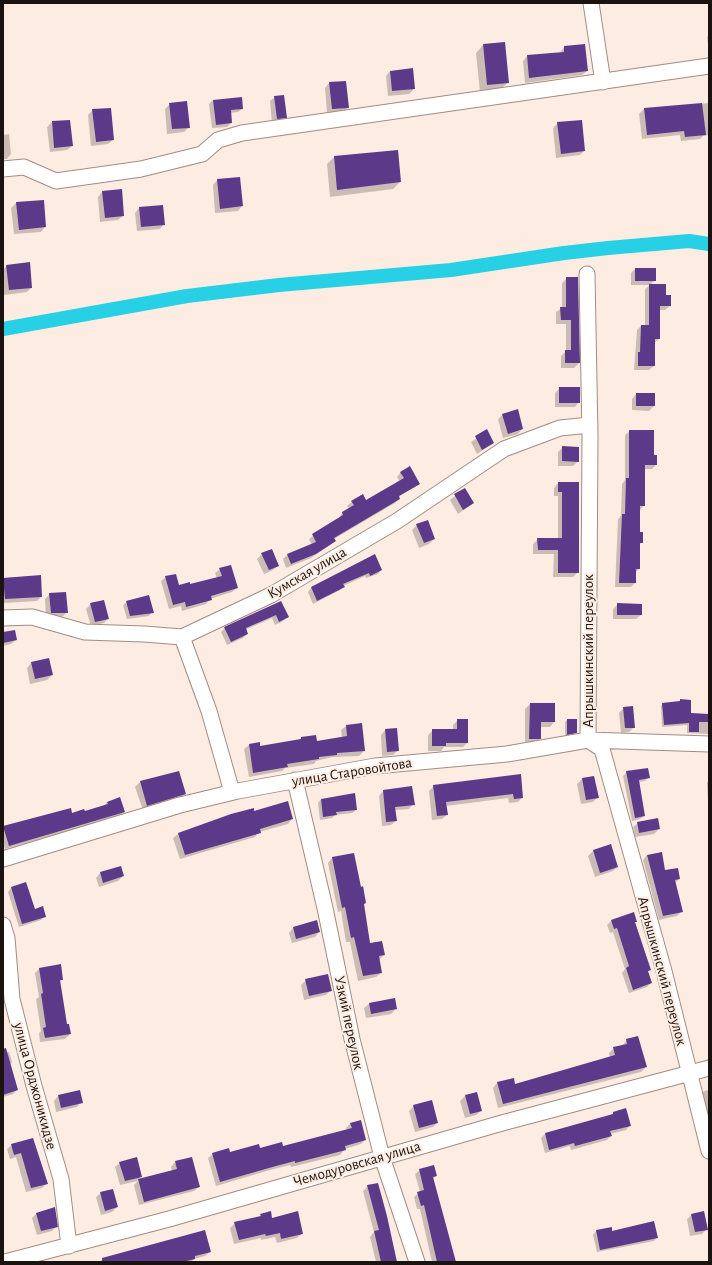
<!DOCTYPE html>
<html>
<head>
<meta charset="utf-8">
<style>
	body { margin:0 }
	#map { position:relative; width:712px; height:1265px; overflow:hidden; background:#fdece2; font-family:"Alegreya Sans",sans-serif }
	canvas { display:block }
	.frame { position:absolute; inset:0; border:4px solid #1a130f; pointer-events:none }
</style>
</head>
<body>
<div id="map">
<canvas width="712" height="1265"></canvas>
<div class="frame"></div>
</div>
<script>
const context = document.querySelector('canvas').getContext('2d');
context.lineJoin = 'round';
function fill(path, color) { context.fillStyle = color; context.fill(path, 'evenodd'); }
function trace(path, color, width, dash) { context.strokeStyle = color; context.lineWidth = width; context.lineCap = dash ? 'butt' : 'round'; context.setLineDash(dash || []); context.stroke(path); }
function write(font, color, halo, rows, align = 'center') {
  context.font = font + ' "Alegreya Sans",sans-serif'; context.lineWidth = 4; context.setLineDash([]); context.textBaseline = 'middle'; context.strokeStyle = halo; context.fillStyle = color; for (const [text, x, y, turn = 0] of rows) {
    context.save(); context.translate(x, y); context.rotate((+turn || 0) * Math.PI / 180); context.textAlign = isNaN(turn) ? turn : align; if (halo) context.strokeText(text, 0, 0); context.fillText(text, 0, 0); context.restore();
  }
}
fill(new Path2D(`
	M 709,35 L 709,50 L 707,37 Z
	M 483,45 L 508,82 L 500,90 L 480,92 L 476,53 Z
	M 564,47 L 587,71 L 582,75 L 525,83 L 523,61 L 527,56 L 560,53 Z
	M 390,71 L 414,89 L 409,94 L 388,96 L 386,76 Z
	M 329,83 L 348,107 L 343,112 L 327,113 L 325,88 Z
	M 275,97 L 286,117 L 281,122 L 272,123 L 270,101 Z
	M 213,100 L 242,109 L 238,112 L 230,113 L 231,123 L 227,127 L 212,128 L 209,104 Z
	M 709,103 L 709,135 L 703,136 L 700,139 L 681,141 L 680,135 L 642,139 L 639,114 L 644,109 Z
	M 170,104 L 189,127 L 184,132 L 167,134 L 165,109 Z
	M 93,110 L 113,140 L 108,144 L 91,146 L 88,115 Z
	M 69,121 L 72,146 L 67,150 L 50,152 L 47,127 L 52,122 Z
	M 558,123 L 584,151 L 580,155 L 556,158 L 553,128 Z
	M 9,134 L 11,154 L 7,159 L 3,159 L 3,135 Z
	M 397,151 L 400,182 L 393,189 L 330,197 L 327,164 L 334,157 Z
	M 217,180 L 242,206 L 238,211 L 215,213 L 213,185 Z
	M 102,192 L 123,216 L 118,220 L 100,222 L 98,197 Z
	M 43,201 L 45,227 L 41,232 L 14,234 L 11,208 L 16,203 Z
	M 139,208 L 164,224 L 160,229 L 137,231 L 135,213 Z
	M 7,266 L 31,288 L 27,292 L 4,295 L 3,269 Z
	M 635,269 L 655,280 L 650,285 L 665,296 L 670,306 L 665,310 L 659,310 L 659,339 L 654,343 L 654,366 L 649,370 L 634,370 L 637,330 L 641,326 L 645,326 L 645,289 L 650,285 L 631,285 L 631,273 Z
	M 567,278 L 579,363 L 574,368 L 561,368 L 561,356 L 566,351 L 566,324 L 556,324 L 556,312 L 562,308 L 562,283 Z
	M 560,388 L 579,402 L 575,407 L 555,407 L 555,393 Z
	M 636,394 L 654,406 L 649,411 L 632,410 L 632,399 Z
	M 503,415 L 522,429 L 518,434 L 503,438 L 498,419 Z
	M 487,431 L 493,443 L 477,454 L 471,442 Z
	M 630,431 L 653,456 L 656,456 L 656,465 L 652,469 L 644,469 L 644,505 L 640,510 L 639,533 L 642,542 L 639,545 L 639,569 L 635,573 L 635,583 L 631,587 L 615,587 L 618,519 L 621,516 L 622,484 L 625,480 L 625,435 Z
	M 563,447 L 578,461 L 573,466 L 558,466 L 558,452 Z
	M 401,472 L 419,484 L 398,497 L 399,499 L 395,503 L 334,539 L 335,541 L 330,545 L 311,558 L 286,568 L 283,559 L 287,555 L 312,545 L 309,539 L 339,518 L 342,513 L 349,508 L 347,506 L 352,502 L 366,502 L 400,482 L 397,477 Z
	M 558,483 L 578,483 L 578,572 L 573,577 L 553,577 L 554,554 L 533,554 L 533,544 L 538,539 L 558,539 L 558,496 L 554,496 L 554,488 Z
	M 464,489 L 473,503 L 458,514 L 450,500 Z
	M 417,525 L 434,539 L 429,544 L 419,548 L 412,530 Z
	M 262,554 L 278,566 L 273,570 L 264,574 L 257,559 Z
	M 375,555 L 381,570 L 378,574 L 366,578 L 365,576 L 343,586 L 340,590 L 313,604 L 308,592 L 311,588 Z
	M 220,569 L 237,588 L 232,592 L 210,599 L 206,604 L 182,611 L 181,606 L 169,609 L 161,581 L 166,577 L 178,586 L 190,586 L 217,579 L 215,573 Z
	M 40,576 L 41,597 L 37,601 L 3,603 L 3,578 Z
	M 50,594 L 67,612 L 62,617 L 46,617 L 45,599 Z
	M 127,602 L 152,612 L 149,616 L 127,619 L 123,605 Z
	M 281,602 L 287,617 L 283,621 L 275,625 L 272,618 L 245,630 L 247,634 L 243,638 L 227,645 L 221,632 L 225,628 Z
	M 91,604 L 108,618 L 104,623 L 91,626 L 86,609 Z
	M 618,604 L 641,615 L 636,619 L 613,619 L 613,609 Z
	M 3,633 L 16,640 L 11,644 L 3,646 Z
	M 31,663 L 52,675 L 47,680 L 30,684 L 27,668 Z
	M 663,703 L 690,714 L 709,715 L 709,734 L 687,733 L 687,725 L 662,727 L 661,706 Z
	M 530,704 L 554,722 L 550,727 L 540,727 L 540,739 L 535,743 L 525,743 L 525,709 Z
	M 624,708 L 634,727 L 629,732 L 621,733 L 619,713 Z
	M 458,720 L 467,743 L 463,747 L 444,747 L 441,751 L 428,751 L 428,735 L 433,730 L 453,730 L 453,725 Z
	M 567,720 L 576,732 L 565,736 L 565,722 Z
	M 346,726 L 364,751 L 359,756 L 333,757 L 316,761 L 314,764 L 285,768 L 282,771 L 249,777 L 244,749 L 249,745 L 259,747 L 298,741 L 301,738 L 316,742 L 342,738 L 341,730 Z
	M 385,730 L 398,750 L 393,755 L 382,756 L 381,735 Z
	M 627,772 L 649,777 L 645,781 L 638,782 L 644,816 L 640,819 L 632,821 L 623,776 Z
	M 178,773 L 185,794 L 181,798 L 143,810 L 135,787 L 140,782 Z
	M 520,776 L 522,798 L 518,802 L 509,803 L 508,798 L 446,806 L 447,815 L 442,819 L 432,820 L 429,791 L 434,786 Z
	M 594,777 L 598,797 L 593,802 L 581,804 L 577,784 L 582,779 Z
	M 709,781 L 709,801 L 708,801 L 707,782 Z
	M 383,791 L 413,804 L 409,809 L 395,810 L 396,821 L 391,825 L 382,826 L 379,796 Z
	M 321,799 L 356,810 L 352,813 L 335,815 L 332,818 L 320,820 L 318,803 Z
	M 107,802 L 124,812 L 120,816 L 5,849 L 3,843 L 3,827 L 70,809 L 72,814 L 84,813 L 103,807 Z
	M 254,812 L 292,819 L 288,824 L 259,832 L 255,837 L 180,859 L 173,838 L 178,834 L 231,815 Z
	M 638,823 L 659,829 L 654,834 L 635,837 L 633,827 Z
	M 610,846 L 617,867 L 613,871 L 595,877 L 588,856 L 593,851 Z
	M 647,855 L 664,871 L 679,879 L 675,883 L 681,912 L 677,916 L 659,920 L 643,860 Z
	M 332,858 L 360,888 L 365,903 L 363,905 L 370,944 L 384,955 L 379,960 L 381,973 L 376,977 L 358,981 L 350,942 L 346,942 L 341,911 L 338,912 L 328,863 Z
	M 100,873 L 123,876 L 118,881 L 99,887 L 96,878 Z
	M 26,883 L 34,910 L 45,916 L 41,920 L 19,927 L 8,892 L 11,888 Z
	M 612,920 L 636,921 L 634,923 L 650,970 L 647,972 L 651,983 L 647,987 L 629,993 L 622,973 L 625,969 L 613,932 L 610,933 L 607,925 Z
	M 293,928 L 319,932 L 315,937 L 292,943 L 289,933 Z
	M 40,968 L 62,979 L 60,982 L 66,1025 L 70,1034 L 65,1039 L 40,1042 L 39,1033 L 41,1031 L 36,999 L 39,997 L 35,973 Z
	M 306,980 L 331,990 L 326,995 L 304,1000 L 301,985 Z
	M 394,999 L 396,1009 L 391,1014 L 366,1018 L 364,1008 L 369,1004 Z
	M 627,1040 L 646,1067 L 641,1072 L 498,1108 L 493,1088 L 497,1083 L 515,1086 L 610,1058 L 609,1053 L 614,1048 L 622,1046 Z
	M 9,1052 L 12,1062 L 10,1065 L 17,1090 L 13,1094 L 3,1097 L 3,1054 Z
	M 709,1090 L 709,1115 L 704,1116 L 699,1096 L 704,1091 Z
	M 476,1093 L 481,1111 L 476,1115 L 465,1118 L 460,1101 L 465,1096 Z
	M 58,1096 L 81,1102 L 77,1107 L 56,1112 L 54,1101 Z
	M 414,1106 L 437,1123 L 433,1127 L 415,1132 L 409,1111 Z
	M 613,1113 L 630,1125 L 626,1130 L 610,1134 L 611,1136 L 607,1140 L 571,1150 L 570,1146 L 545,1153 L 541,1138 L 545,1134 L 610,1117 Z
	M 351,1123 L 365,1140 L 361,1144 L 345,1149 L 340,1155 L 291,1167 L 290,1165 L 270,1170 L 216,1186 L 208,1158 L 213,1154 L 282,1148 L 347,1131 L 346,1128 Z
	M 33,1139 L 47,1183 L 42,1188 L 26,1192 L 16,1157 L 10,1159 L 7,1149 L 12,1145 Z
	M 191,1158 L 199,1187 L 194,1191 L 139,1205 L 134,1185 L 138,1181 L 120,1185 L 115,1167 L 120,1163 L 141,1176 L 137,1181 L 172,1171 L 171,1167 L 175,1162 Z
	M 420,1170 L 436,1176 L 433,1179 L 455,1262 L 432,1262 L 420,1209 L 417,1209 L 414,1197 L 420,1192 L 415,1174 Z
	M 368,1186 L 396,1262 L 376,1262 L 370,1237 L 374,1232 L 363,1191 Z
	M 101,1193 L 117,1207 L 112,1212 L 101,1215 L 96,1197 Z
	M 36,1214 L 57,1226 L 52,1231 L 37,1235 L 32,1218 Z
	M 261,1215 L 271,1219 L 302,1233 L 297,1238 L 277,1243 L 275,1237 L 261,1240 L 261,1238 L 234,1244 L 230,1228 L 235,1223 L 258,1218 Z
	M 692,1215 L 707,1229 L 702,1234 L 690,1236 L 687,1219 Z
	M 204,1231 L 210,1252 L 205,1256 L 194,1259 L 191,1262 L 96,1262 Z
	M 596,1231 L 612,1232 L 657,1237 L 654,1241 L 597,1252 L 593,1235 Z`), '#0003');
trace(new Path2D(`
	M 3,329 L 187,296 L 279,285 L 451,270 L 564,253 L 608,248 L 689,241 L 709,244`), '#27d0e5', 14);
fill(new Path2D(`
	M 505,42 L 509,83 L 487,85 L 483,44 Z
	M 585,44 L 588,71 L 529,78 L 527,55 L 564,52 L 564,46 Z
	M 413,68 L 415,89 L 392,91 L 390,71 Z
	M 346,81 L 349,108 L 332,109 L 329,82 Z
	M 284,95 L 287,118 L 277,119 L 274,96 Z
	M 242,97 L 243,109 L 231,110 L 232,123 L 216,125 L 213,100 Z
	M 187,101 L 190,128 L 172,129 L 169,103 Z
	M 702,103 L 706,135 L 685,137 L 684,131 L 647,135 L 644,108 Z
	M 111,108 L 114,140 L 96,142 L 92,109 Z
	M 70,120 L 73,146 L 54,148 L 52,121 Z
	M 582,120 L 585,151 L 561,154 L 557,122 Z
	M 398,150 L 401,182 L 337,190 L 334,156 Z
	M 240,177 L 243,206 L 220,209 L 217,179 Z
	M 122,189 L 124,216 L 105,218 L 102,191 Z
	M 44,200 L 46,227 L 19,230 L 16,202 Z
	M 163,205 L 165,225 L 141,227 L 139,207 Z
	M 30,262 L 32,288 L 9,290 L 6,265 Z
	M 635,268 L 656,268 L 656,281 L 635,281 Z
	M 566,277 L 578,277 L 580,363 L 565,363 L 565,350 L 571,350 L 571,320 L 561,320 L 560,307 L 566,307 Z
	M 649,284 L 666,284 L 666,295 L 671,295 L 671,306 L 660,306 L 660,339 L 655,339 L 655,366 L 638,366 L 638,352 L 640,352 L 641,325 L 649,325 Z
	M 559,387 L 580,387 L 580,403 L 559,403 Z
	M 636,393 L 655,393 L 655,406 L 636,406 Z
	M 518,409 L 523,429 L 508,434 L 502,414 Z
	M 487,429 L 494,443 L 482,450 L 475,436 Z
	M 629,430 L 654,430 L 654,455 L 657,455 L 657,465 L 645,465 L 645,506 L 640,506 L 640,532 L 643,532 L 643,543 L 640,543 L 640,569 L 636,569 L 636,583 L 619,583 L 622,514 L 625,514 L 626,478 L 629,478 Z
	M 562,446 L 579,447 L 579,462 L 562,461 Z
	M 410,466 L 420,484 L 399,496 L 400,499 L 334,538 L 336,541 L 316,554 L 291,564 L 287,554 L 316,542 L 312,534 L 343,515 L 342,512 L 354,505 L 351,501 L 363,494 L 366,500 L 404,478 L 400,472 Z
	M 558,482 L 579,482 L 579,573 L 558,573 L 558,550 L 538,550 L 537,538 L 562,538 L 562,492 L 558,492 Z
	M 465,488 L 474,503 L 463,510 L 454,494 Z
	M 428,520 L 435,539 L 424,543 L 416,524 Z
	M 272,549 L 279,566 L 269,570 L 261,553 Z
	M 375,554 L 382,570 L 370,576 L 369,573 L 343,584 L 345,587 L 317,601 L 311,587 Z
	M 231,565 L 238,588 L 211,596 L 212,600 L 186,607 L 185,602 L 173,605 L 165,576 L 176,574 L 179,585 L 190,582 L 190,584 L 222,576 L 219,568 Z
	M 41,575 L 42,597 L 5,599 L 3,578 Z
	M 66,592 L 68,613 L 51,613 L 49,593 Z
	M 149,595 L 154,613 L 130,616 L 126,601 Z
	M 104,600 L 109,619 L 95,622 L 90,603 Z
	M 281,601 L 289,617 L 279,622 L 276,615 L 246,628 L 248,634 L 231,642 L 224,627 Z
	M 617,603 L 642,604 L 642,615 L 617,615 Z
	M 15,630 L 17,640 L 3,643 L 3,632 Z
	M 49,658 L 53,675 L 35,679 L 31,662 Z
	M 680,699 L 691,700 L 691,713 L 709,714 L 709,722 L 699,722 L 699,732 L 689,732 L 689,723 L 664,725 L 662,703 L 680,701 Z
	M 530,703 L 555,703 L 555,722 L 541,722 L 541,739 L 529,739 Z
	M 633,706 L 635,728 L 625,728 L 623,707 Z
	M 457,719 L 468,719 L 468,743 L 446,743 L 446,746 L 432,746 L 432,729 L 457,729 Z
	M 567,719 L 577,719 L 577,733 L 567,735 Z
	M 362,723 L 365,751 L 337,753 L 337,755 L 319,757 L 319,759 L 287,764 L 288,767 L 253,773 L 249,744 L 260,742 L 260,746 L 301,739 L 301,737 L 316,735 L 317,741 L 347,736 L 346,725 Z
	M 397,728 L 399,751 L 387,752 L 385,729 Z
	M 648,768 L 650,778 L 639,780 L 645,816 L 635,818 L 626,771 Z
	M 179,771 L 186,794 L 147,806 L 140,781 Z
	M 521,774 L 523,798 L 514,799 L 513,794 L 446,802 L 448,815 L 437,816 L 433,785 Z
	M 594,776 L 599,798 L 586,800 L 582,778 Z
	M 412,786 L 415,805 L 395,807 L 397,821 L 386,822 L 383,790 Z
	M 355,793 L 357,810 L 336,812 L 337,815 L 323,817 L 321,799 Z
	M 120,797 L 125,812 L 9,846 L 3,826 L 71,808 L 72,813 L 84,809 L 85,811 L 108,804 L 107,802 Z
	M 288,801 L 293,819 L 260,829 L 261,833 L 185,855 L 178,833 L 231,814 L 254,808 L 254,811 Z
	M 658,818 L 660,829 L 639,833 L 637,822 Z
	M 611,844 L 618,867 L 600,873 L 593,850 Z
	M 662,852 L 665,870 L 678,868 L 680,879 L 675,880 L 683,912 L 663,916 L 647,855 Z
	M 354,853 L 361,887 L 363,886 L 366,903 L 364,904 L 370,943 L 382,941 L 385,955 L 379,956 L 382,973 L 363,976 L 354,937 L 351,938 L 345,907 L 342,908 L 332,857 Z
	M 121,866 L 124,876 L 103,883 L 100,872 Z
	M 26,882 L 35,909 L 43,906 L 46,917 L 22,924 L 11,887 Z
	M 634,912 L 637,922 L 635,922 L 651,970 L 648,971 L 652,983 L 633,990 L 626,968 L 629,966 L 617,928 L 614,929 L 611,920 Z
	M 317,920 L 320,932 L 296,939 L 293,927 Z
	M 61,964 L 63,980 L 60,980 L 67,1024 L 69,1024 L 71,1034 L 45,1038 L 43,1028 L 46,1027 L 41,994 L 43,993 L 39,968 Z
	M 328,974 L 332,991 L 309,996 L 305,979 Z
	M 395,998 L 397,1009 L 371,1014 L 369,1003 Z
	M 638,1036 L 647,1067 L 503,1104 L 497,1082 L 514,1078 L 515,1084 L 615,1055 L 613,1047 L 627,1044 L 626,1039 Z
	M 6,1048 L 18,1090 L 3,1095 L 3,1049 Z
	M 80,1090 L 83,1103 L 61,1108 L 58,1095 Z
	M 477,1092 L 482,1111 L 470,1114 L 465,1095 Z
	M 432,1100 L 438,1123 L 419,1128 L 413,1105 Z
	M 626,1108 L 631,1126 L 610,1131 L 612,1136 L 575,1146 L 574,1143 L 549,1150 L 545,1133 L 613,1114 L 613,1112 Z
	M 361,1120 L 366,1140 L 345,1146 L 346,1150 L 295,1163 L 295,1161 L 276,1166 L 220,1182 L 212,1153 L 229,1148 L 230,1152 L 259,1144 L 260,1148 L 282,1142 L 283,1146 L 352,1128 L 350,1123 Z
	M 33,1138 L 48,1184 L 31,1188 L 21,1153 L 14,1155 L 11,1144 Z
	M 137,1157 L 142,1177 L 125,1181 L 119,1162 Z
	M 192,1157 L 200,1187 L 144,1202 L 138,1179 L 177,1169 L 175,1161 Z
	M 434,1165 L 437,1176 L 433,1177 L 456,1262 L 437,1262 L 424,1205 L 421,1206 L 417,1192 L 424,1190 L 419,1169 Z
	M 378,1183 L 387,1216 L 397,1262 L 381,1262 L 374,1231 L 379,1230 L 367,1185 Z
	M 113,1189 L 118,1207 L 105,1211 L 100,1192 Z
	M 55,1207 L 58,1227 L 41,1231 L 36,1213 Z
	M 271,1211 L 272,1218 L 298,1211 L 303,1234 L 281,1239 L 280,1233 L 266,1236 L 265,1234 L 239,1240 L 234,1222 L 261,1216 L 260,1214 Z
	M 704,1211 L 708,1230 L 695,1232 L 691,1214 Z
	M 654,1221 L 658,1238 L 600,1250 L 596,1230 L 612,1227 L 612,1231 Z
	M 205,1230 L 211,1252 L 195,1256 L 195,1259 L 182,1262 L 102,1262 L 102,1258 Z`), '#5c3989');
const minor = new Path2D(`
	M 591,3 L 603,82
	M 3,169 L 24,167 L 56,181 L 141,169 L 202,154 L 218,140 L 242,133 L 709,66
	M 587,274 L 590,437 L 588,740 L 602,749 L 664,971 L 709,1151
	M 3,618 L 32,617 L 85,632 L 144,634 L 182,637 L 271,595 L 397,521 L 504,449 L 560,428 L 590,425
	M 182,637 L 209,711 L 232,792
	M 295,780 L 325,908 L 352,1039 L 382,1157 L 417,1262
	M 3,859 L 180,805 L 238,791 L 375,766 L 507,754 L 588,740 L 709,744
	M 3,925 L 7,938 L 12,999 L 34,1086 L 61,1179 L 69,1246
	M 5,1262 L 169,1219 L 502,1123 L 709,1068`);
trace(minor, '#a18d82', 17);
trace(minor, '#fff', 15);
write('15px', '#1a130f', '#fdece2', [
	["Кумская улица",307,573,-30],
	["Апрышкинский переулок",588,651,-90],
	["улица Старовойтова",352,772,-9],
	["Апрышкинский переулок",662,971,75],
	["Узкий переулок",349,1023,78],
	["улица Орджоникидзе",35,1086,75],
	["Чемодуровская улица",357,1164,-16]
]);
</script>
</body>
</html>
